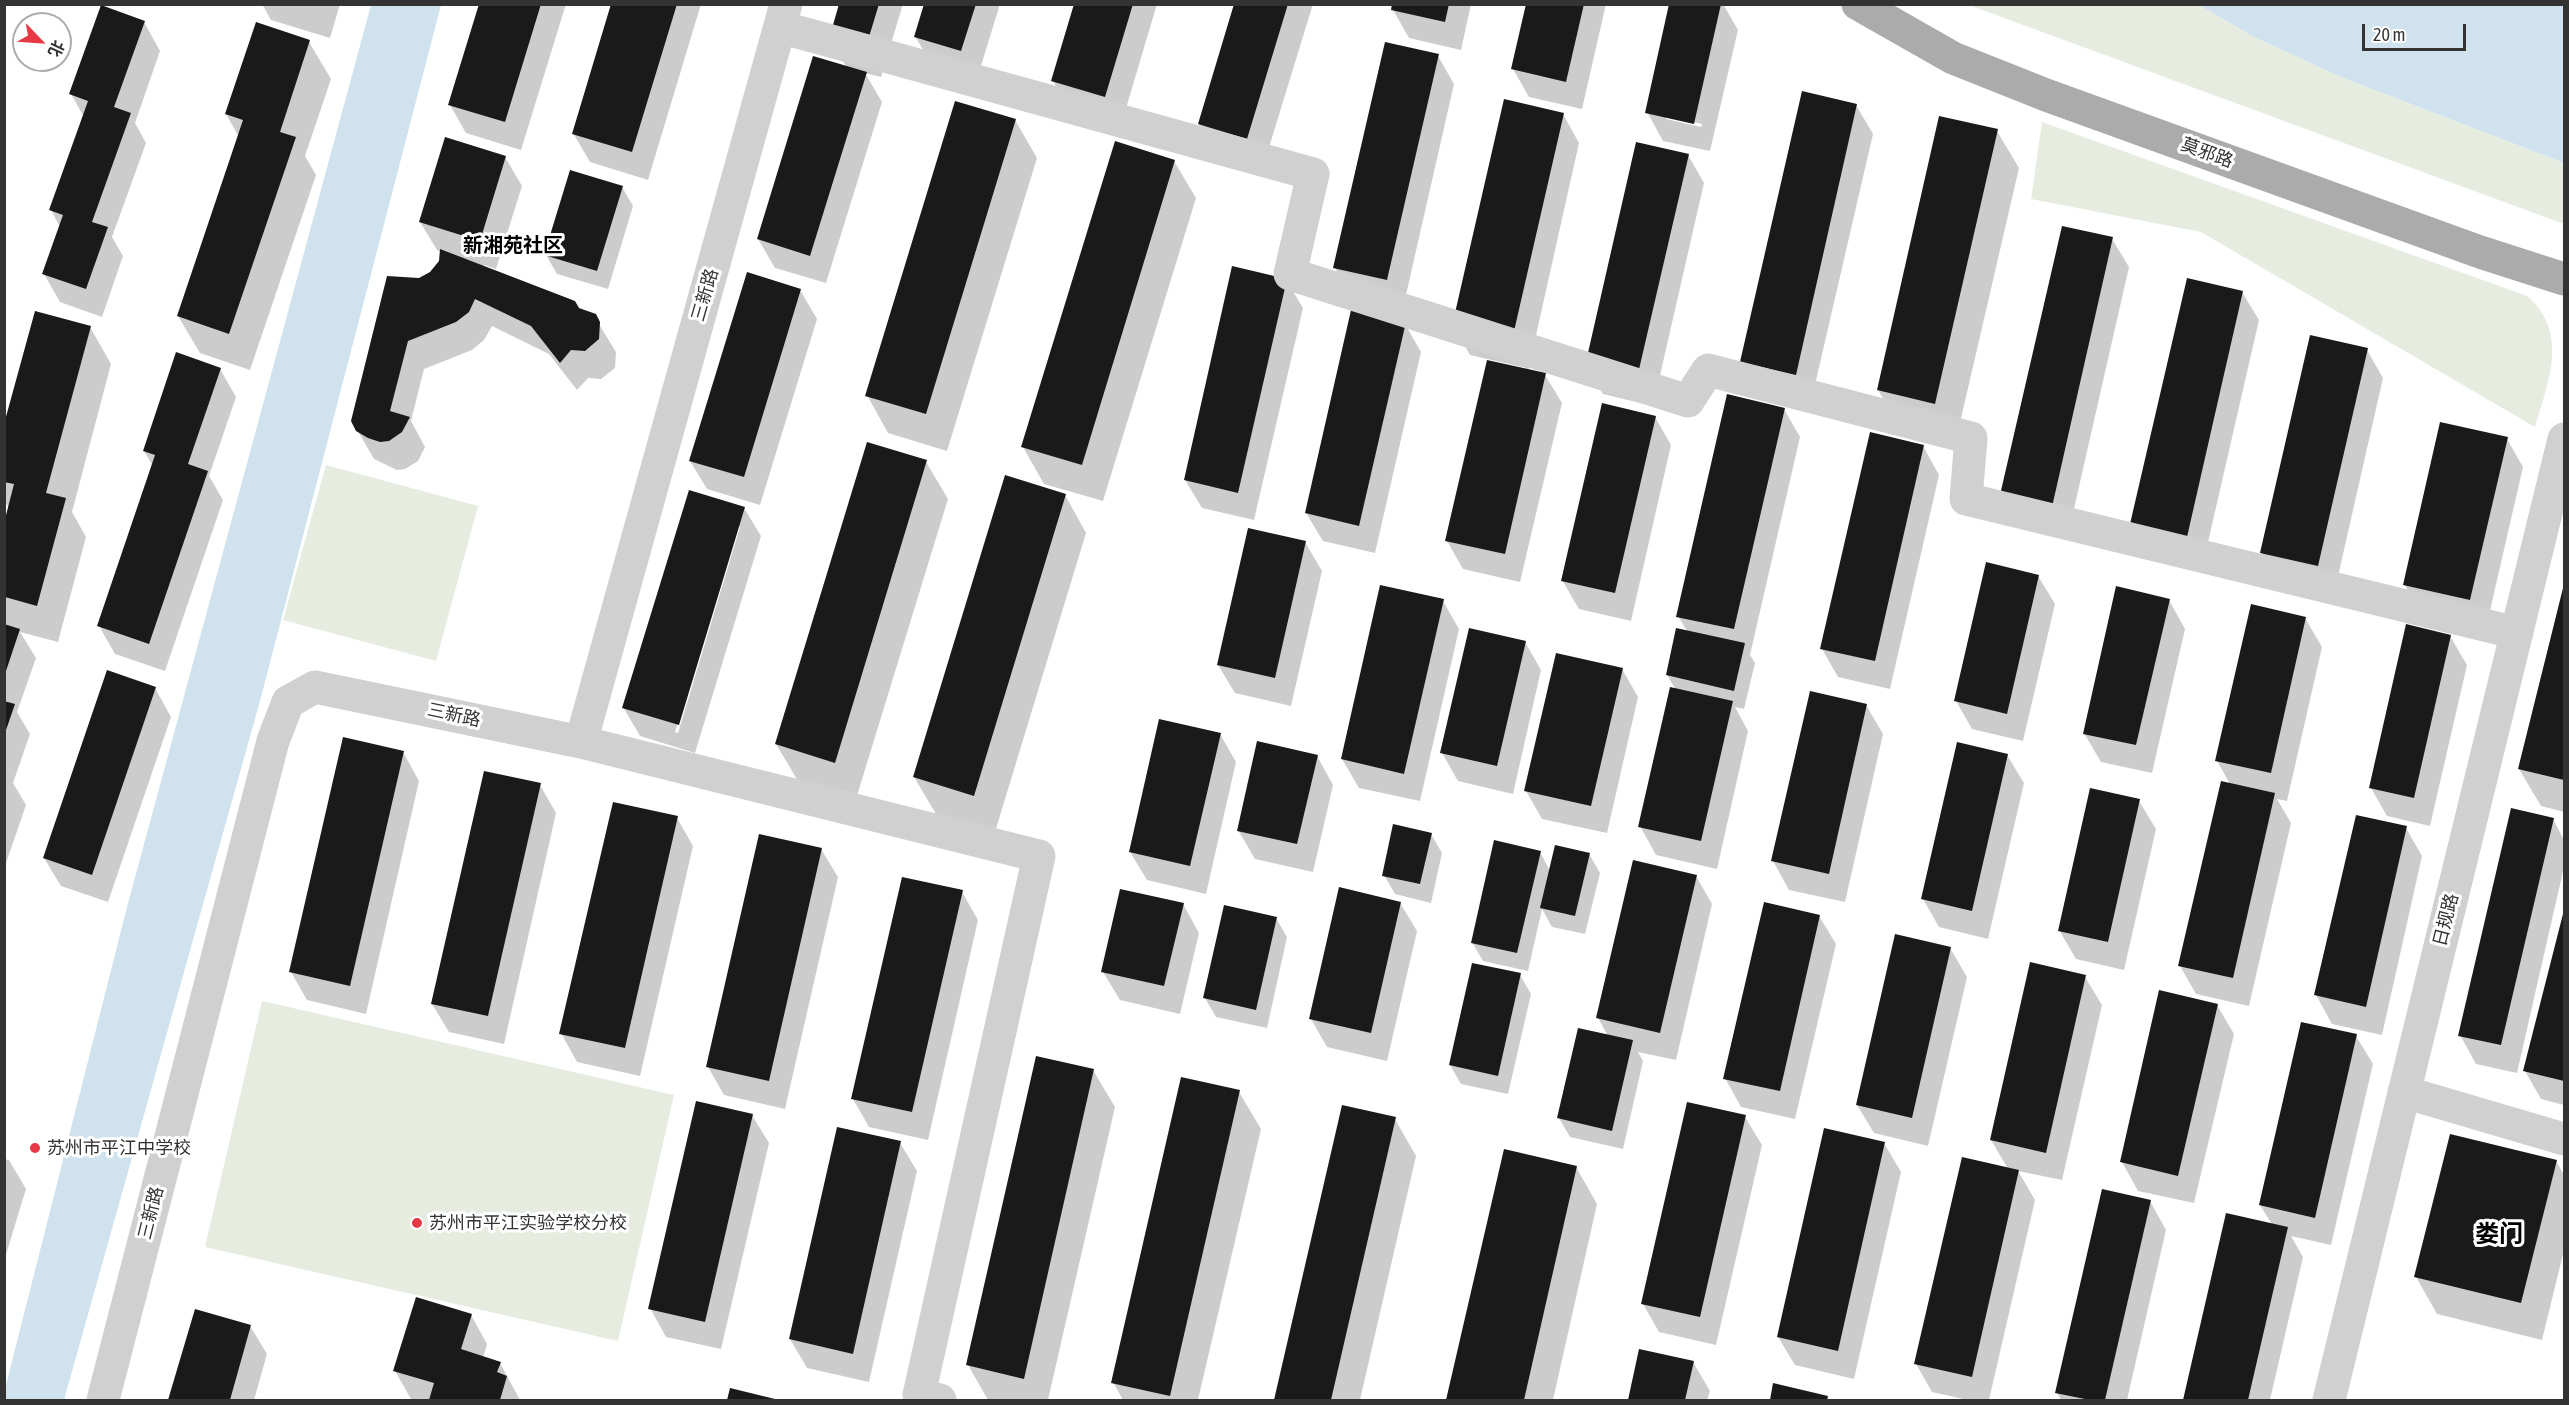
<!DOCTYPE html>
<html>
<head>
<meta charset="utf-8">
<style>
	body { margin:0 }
	#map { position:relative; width:2569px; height:1405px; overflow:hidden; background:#fff; font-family:"Asap Condensed","Noto Sans SC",sans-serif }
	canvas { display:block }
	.frame { position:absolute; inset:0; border:6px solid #333; pointer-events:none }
	.north { position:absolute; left:12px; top:12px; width:60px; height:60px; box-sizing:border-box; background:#fff; border:2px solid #adadad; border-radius:50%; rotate:115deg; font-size:16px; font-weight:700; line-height:24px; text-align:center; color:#333 }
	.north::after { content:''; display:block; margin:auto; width:21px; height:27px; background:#e63946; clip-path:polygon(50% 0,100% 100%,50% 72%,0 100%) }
	.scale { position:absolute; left:2362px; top:24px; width:104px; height:27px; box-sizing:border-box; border:3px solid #333; border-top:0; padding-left:8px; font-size:18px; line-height:21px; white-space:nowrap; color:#333; -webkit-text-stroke:4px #fff; paint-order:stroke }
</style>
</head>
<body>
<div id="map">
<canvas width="2569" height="1405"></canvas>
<div class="frame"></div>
<div class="north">北</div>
<div class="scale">20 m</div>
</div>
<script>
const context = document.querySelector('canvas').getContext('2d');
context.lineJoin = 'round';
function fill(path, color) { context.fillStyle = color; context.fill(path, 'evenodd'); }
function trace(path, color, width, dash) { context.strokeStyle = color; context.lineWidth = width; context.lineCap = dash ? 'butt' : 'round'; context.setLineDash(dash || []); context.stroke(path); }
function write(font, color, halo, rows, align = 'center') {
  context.font = font + ' "Asap Condensed","Noto Sans SC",sans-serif'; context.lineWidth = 6; context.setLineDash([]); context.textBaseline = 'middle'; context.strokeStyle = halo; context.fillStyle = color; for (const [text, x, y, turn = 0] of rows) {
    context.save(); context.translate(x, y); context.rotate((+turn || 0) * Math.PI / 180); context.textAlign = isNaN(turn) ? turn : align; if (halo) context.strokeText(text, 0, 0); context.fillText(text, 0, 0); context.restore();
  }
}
fill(new Path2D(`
	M 1969,5 L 2199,5 L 2254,37 L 2341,77 L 2564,163 L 2564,224 Z
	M 2042,122 L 2527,296 C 2569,333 2549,380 2535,427 L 2201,232 L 2031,199 Z
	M 326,465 L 478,506 L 436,661 L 283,620 Z
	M 262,1001 L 674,1095 L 618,1341 L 205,1247 Z`), '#e6ecdf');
fill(new Path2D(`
	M 371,5 L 441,5 L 260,701 L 64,1400 L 5,1400 L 5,1389 L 127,907 Z
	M 2199,5 L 2564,5 L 2564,163 L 2341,77 L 2254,37 Z`), '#cfe2ee');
fill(new Path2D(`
	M 262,4 L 340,4 L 330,38 L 271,20 Z
	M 480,4 L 566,4 L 521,150 L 466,133 L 450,105 Z
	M 613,4 L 701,4 L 648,180 L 590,162 L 573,133 Z
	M 841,4 L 903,4 L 881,77 L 865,73 L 882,102 L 826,283 L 775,268 L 758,239 L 847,68 L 830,39 Z
	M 925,4 L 1000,4 L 977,79 L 932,65 L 915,36 Z
	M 1076,4 L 1157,4 L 1121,125 L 1069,109 L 1053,81 Z
	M 1236,4 L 1313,4 L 1263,167 L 1216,152 L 1199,124 Z
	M 1394,4 L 1471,4 L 1461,50 L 1409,38 L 1393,10 Z
	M 1527,4 L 1606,4 L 1582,109 L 1529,97 L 1513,69 Z
	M 1671,4 L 1723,4 L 1738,30 L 1710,151 L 1663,141 L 1647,112 ZM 1666,116 L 1702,124 L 1701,127 L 1666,119 Z
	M 144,22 L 160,51 L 135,123 L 146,143 L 112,237 L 123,256 L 102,317 L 60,302 L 44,274 L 60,227 L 51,210 L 84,117 L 71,94 Z
	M 309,42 L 331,79 L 305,156 L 316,175 L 250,370 L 200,353 L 178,316 L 239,137 L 226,114 Z
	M 1438,56 L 1454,84 L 1403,308 L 1351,296 L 1335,268 Z
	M 1856,105 L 1873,134 L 1811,402 L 1758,391 Z
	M 1563,114 L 1579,143 L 1528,371 L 1545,375 L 1562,403 L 1520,582 L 1463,569 L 1447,541 L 1527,368 L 1470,355 L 1454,326 Z
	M 1015,120 L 1037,158 L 947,451 L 888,433 L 867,395 Z
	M 1997,131 L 2019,168 L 1956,440 L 1900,427 L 1878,390 Z
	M 1688,155 L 1704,183 L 1653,406 L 1603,394 L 1587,366 Z
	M 505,157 L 522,186 L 496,269 L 484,265 L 483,267 L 594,316 L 616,352 L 615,368 L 601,379 L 588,378 L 577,390 L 549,354 L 492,326 L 484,340 L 472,350 L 424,369 L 411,421 L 425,447 L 418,461 L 405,469 L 397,470 L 374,459 L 352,421 L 419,279 L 431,273 L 441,261 L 441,252 L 437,250 L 420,222 Z
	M 1174,161 L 1196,198 L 1103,501 L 1044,484 L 1023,447 Z
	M 622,187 L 633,206 L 608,289 L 557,274 L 546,255 Z
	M 2112,239 L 2129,267 L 2068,535 L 2002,495 Z
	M 1286,280 L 1303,308 L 1254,520 L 1202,508 L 1185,480 Z
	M 800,290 L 817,319 L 760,505 L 707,489 L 690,461 Z
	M 2242,292 L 2259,320 L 2203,564 L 2132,524 Z
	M 1405,324 L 1421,352 L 1375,553 L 1323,541 L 1306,513 Z
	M 90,327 L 111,364 L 72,512 L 86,537 L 58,642 L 20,632 L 36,658 L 17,712 L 30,734 L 13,783 L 26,805 L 4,869 L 4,625 L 6,626 L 4,622 L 4,525 L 9,508 L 4,500 L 4,430 Z
	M 2367,350 L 2383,378 L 2334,594 L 2278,581 L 2262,553 Z
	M 220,369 L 236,397 L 209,476 L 223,500 L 165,671 L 115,654 L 99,626 L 153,466 L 144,451 Z
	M 1784,409 L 1800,437 L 1750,655 L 1755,663 L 1744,709 L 1735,707 L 1748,731 L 1717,869 L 1656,855 L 1640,826 L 1676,690 L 1667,675 L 1687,631 L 1678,616 Z
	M 1655,417 L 1671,445 L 1631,621 L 1579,609 L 1562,580 Z
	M 2507,439 L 2523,467 L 2486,628 L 2421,614 L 2405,585 Z
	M 1923,446 L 1939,475 L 1890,689 L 1838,677 L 1822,649 Z
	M 926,462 L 948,499 L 856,799 L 798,781 L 776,744 Z
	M 1065,495 L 1086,533 L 995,832 L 936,814 L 914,777 Z
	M 744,508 L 761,536 L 695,753 L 640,736 L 623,707 ZM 737,527 L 740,527 L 678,733 L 675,732 Z
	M 1305,542 L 1322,571 L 1291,706 L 1235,693 L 1218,665 Z
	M 2038,576 L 2055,604 L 2023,741 L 1972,729 L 1956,701 Z
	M 2564,587 L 2564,812 L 2541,806 L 2519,769 Z
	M 2169,600 L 2185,629 L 2152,773 L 2101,762 L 2084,733 Z
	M 1443,601 L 1459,629 L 1420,801 L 1359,788 L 1342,759 Z
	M 2305,618 L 2322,647 L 2287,801 L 2277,799 L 2291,823 L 2249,1006 L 2196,994 L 2180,966 L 2230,784 L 2217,761 Z
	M 2450,636 L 2467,665 L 2430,826 L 2387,816 L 2371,788 Z
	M 1525,642 L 1541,670 L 1513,794 L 1458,781 L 1442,753 Z
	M 1622,669 L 1638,697 L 1607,833 L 1542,819 L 1526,791 Z
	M 155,688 L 171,717 L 108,902 L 61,886 L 44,858 Z
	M 1866,705 L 1883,734 L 1845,902 L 1789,890 L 1773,861 Z
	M 1220,734 L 1236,762 L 1206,894 L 1147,880 L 1130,852 Z
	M 403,752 L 419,781 L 366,1014 L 307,1000 L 291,972 Z
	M 2007,755 L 2024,783 L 1988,939 L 1939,927 L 1923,899 Z
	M 1317,756 L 1333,785 L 1313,872 L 1255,859 L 1238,830 Z
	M 540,785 L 556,813 L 504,1044 L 449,1032 L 432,1004 Z
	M 2139,801 L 2156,829 L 2124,970 L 2076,959 L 2059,930 Z
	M 677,818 L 693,846 L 640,1076 L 577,1062 L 561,1033 Z
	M 2553,819 L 2564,840 L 2564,867 L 2517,1073 L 2476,1064 L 2460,1035 Z
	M 2406,828 L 2422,856 L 2382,1035 L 2332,1024 L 2316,995 Z
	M 1431,834 L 1442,853 L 1431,903 L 1395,894 L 1384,875 Z
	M 821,849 L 838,877 L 785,1109 L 724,1095 L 708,1067 Z
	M 1540,852 L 1550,871 L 1589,854 L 1600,873 L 1585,934 L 1552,927 L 1542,909 L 1528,971 L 1483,961 L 1472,942 Z
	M 1696,876 L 1712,904 L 1676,1060 L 1638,1052 L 1643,1061 L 1623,1149 L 1570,1137 L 1559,1118 L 1608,1036 L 1598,1018 Z
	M 962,892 L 978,920 L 928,1140 L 869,1127 L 853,1099 Z
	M 1400,903 L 1417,931 L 1387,1061 L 1327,1047 L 1311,1019 Z
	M 1183,904 L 1199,933 L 1180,1014 L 1120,1000 L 1103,972 Z
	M 2564,913 L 2564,1105 L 2541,1099 L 2525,1071 Z
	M 1819,916 L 1836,944 L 1795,1119 L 1741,1107 L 1725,1078 Z
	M 1276,918 L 1287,937 L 1267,1028 L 1216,1017 L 1205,998 Z
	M 1950,948 L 1967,977 L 1928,1146 L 1874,1133 L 1857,1105 Z
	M 1520,975 L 1531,994 L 1508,1094 L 1461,1084 L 1450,1065 Z
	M 2085,977 L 2102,1005 L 2062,1180 L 2018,1171 L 2035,1200 L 1989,1400 L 1968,1400 L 1932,1392 L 1916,1364 L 2008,1169 L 1991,1140 Z
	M 2217,1005 L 2234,1034 L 2194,1203 L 2138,1191 L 2122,1162 Z
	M 2356,1036 L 2373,1064 L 2331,1245 L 2291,1236 L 2303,1257 L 2270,1400 L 2185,1400 L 2227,1215 L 2273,1226 L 2260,1205 Z
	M 1093,1070 L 1115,1107 L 1048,1400 L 988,1400 L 968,1365 Z
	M 1239,1092 L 1261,1129 L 1198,1400 L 1123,1400 L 1113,1382 Z
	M 1343,1107 L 1395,1119 L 1416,1156 L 1360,1400 L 1276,1400 Z
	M 752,1115 L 769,1143 L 721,1349 L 666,1337 L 650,1308 Z
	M 1745,1117 L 1762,1145 L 1716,1345 L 1659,1332 L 1643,1304 Z
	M 900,1143 L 917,1171 L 869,1382 L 807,1368 L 790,1339 Z
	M 1884,1143 L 1901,1172 L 1854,1379 L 1795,1365 L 1778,1337 Z
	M 1505,1151 L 1576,1167 L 1597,1204 L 1553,1400 L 1448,1400 Z
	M 4,1159 L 9,1160 L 26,1189 L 4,1261 Z
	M 2556,1161 L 2564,1175 L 2564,1250 L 2542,1340 L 2437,1314 L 2416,1277 Z
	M 2150,1201 L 2166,1230 L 2127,1400 L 2061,1400 L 2057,1393 Z
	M 196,1311 L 250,1326 L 267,1354 L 254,1400 L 170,1400 Z
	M 471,1315 L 487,1344 L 483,1358 L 500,1363 L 520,1400 L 411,1399 L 395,1371 Z
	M 1641,1350 L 1693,1362 L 1710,1391 L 1707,1400 L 1629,1400 Z
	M 1775,1385 L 1827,1397 L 1829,1400 L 1771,1400 Z
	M 731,1390 L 776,1400 L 729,1400 Z`), '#0003');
fill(new Path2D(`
	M 479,4 L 541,4 L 505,122 L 448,105 Z
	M 611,4 L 677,4 L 632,152 L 572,134 Z
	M 839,4 L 879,4 L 865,50 L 829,39 Z
	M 924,4 L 976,4 L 961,51 L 914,37 Z
	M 1074,4 L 1133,4 L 1105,97 L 1051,81 Z
	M 1234,4 L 1288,4 L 1247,139 L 1198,124 Z
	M 1392,4 L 1449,4 L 1445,22 L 1391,10 Z
	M 1526,4 L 1584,4 L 1566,82 L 1511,69 Z
	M 1669,4 L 1721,4 L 1694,124 L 1645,113 Z
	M 101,5 L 145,21 L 114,107 L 131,113 L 92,222 L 108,227 L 86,289 L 42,274 L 63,215 L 49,210 L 88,101 L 69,94 Z
	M 256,22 L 310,40 L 280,132 L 296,137 L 229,334 L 177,316 L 243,120 L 225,114 Z
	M 1385,42 L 1439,54 L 1387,280 L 1333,268 Z
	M 813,56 L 867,72 L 810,256 L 757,239 Z
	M 1802,91 L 1857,104 L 1796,375 L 1740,362 Z
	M 1504,99 L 1564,113 L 1512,340 L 1452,326 Z
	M 955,101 L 1016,119 L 926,414 L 865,396 Z
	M 1939,116 L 1998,129 L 1935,404 L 1877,390 Z
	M 445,137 L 506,156 L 480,241 L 419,222 Z
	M 1115,141 L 1175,160 L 1082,465 L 1021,447 Z
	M 1636,142 L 1689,154 L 1637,378 L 1585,366 Z
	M 570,170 L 623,186 L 597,271 L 544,255 Z
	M 2062,226 L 2113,237 L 2052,507 L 2000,495 Z
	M 440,249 L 575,301 L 579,308 L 596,314 L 600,322 L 599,339 L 585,351 L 571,350 L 560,363 L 531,326 L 475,299 L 469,312 L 456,322 L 408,341 L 390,411 L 410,417 L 402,432 L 389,441 L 380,442 L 368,438 L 356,431 L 351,421 L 387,276 L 419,278 L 430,272 L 439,261 Z
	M 1232,266 L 1287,279 L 1238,493 L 1184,480 Z
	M 747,272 L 801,289 L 744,477 L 689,461 Z
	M 2187,278 L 2243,291 L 2187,537 L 2130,524 Z
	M 1351,310 L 1406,322 L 1359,526 L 1305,513 Z
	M 35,311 L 91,326 L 46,493 L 66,498 L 37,606 L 5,597 L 5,519 L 14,484 L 4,482 L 4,424 Z
	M 2310,335 L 2368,348 L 2318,566 L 2260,553 Z
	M 176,352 L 221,368 L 188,464 L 208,471 L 149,644 L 97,626 L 155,455 L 143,451 Z
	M 1487,360 L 1546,373 L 1505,554 L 1445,541 Z
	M 1727,394 L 1785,408 L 1734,629 L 1676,617 Z
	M 1602,403 L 1656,416 L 1615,593 L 1561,581 Z
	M 2440,422 L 2508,437 L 2470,600 L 2403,585 Z
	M 1870,432 L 1924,445 L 1875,661 L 1820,649 Z
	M 867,442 L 927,460 L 835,763 L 775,744 Z
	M 1005,475 L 1066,494 L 974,796 L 913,777 Z
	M 689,490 L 745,507 L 679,725 L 622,708 Z
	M 1248,528 L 1306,541 L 1275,678 L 1217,665 Z
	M 1986,562 L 2039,575 L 2007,714 L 1954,701 Z
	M 2564,584 L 2564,780 L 2518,769 Z
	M 1380,585 L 1444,599 L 1404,774 L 1341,759 Z
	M 2116,586 L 2170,599 L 2136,745 L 2083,734 Z
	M 2251,604 L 2306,617 L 2271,773 L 2215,761 Z
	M 4,624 L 20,629 L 5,674 L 4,674 Z
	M 2406,624 L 2451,635 L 2414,798 L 2369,788 Z
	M 1469,628 L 1526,641 L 1497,766 L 1440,753 Z
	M 1676,628 L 1745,643 L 1734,691 L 1666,675 Z
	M 1556,653 L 1623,668 L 1591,806 L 1524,791 Z
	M 107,670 L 156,687 L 92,875 L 43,858 Z
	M 1670,687 L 1733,701 L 1701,841 L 1638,827 Z
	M 1810,691 L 1867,704 L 1829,874 L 1771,861 Z
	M 4,701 L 15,704 L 5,733 L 4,733 Z
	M 1159,719 L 1221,733 L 1190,866 L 1129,852 Z
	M 343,737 L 404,751 L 350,986 L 289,972 Z
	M 1257,741 L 1318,755 L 1297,844 L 1237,831 Z
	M 1957,742 L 2008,754 L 1972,911 L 1921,899 Z
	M 484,771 L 541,783 L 488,1016 L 431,1004 Z
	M 2221,781 L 2275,793 L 2233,978 L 2178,966 Z
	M 2090,788 L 2140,799 L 2108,942 L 2058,931 Z
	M 613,802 L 678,816 L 625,1048 L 559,1034 Z
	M 2511,808 L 2554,818 L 2501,1045 L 2458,1036 Z
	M 2356,815 L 2407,826 L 2366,1007 L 2314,995 Z
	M 1393,824 L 1432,833 L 1420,884 L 1382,876 Z
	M 759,834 L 822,848 L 769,1081 L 706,1067 Z
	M 1494,840 L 1541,851 L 1517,953 L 1471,943 Z
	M 1555,845 L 1590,853 L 1575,916 L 1540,908 Z
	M 1633,860 L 1697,875 L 1660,1033 L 1596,1018 Z
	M 902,877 L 963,890 L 912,1112 L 851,1099 Z
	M 1339,887 L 1401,902 L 1371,1033 L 1309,1019 Z
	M 1120,889 L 1184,903 L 1164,986 L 1101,972 Z
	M 1764,902 L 1820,915 L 1780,1091 L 1723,1079 Z
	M 1224,905 L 1277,917 L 1256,1010 L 1203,998 Z
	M 2564,910 L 2564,1081 L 2523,1071 Z
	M 1895,934 L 1951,947 L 1912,1118 L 1856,1105 Z
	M 2030,962 L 2086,975 L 2046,1153 L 1990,1140 Z
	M 1472,963 L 1521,973 L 1498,1076 L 1449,1065 Z
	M 2159,990 L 2218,1004 L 2178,1176 L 2120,1162 Z
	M 2301,1022 L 2357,1034 L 2315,1218 L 2259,1205 Z
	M 1578,1028 L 1633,1040 L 1612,1131 L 1557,1118 Z
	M 1036,1056 L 1094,1069 L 1024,1379 L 966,1365 Z
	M 1181,1077 L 1240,1090 L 1170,1396 L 1111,1383 Z
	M 696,1101 L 753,1114 L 705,1322 L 648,1309 Z
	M 1687,1102 L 1746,1115 L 1700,1317 L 1641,1304 Z
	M 1342,1105 L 1396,1117 L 1331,1400 L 1274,1400 Z
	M 837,1127 L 901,1141 L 853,1354 L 789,1339 Z
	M 1824,1128 L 1885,1142 L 1838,1351 L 1777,1337 Z
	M 2450,1134 L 2557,1160 L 2521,1303 L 2414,1277 Z
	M 1504,1149 L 1577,1166 L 1524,1400 L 1446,1400 Z
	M 1962,1157 L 2019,1170 L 1972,1377 L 1914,1364 Z
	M 2102,1189 L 2151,1200 L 2105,1400 L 2090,1400 L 2055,1393 Z
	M 2226,1213 L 2288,1227 L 2248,1400 L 2183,1400 Z
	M 416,1297 L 472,1314 L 461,1349 L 501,1362 L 497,1372 L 507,1376 L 500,1400 L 429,1400 L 434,1383 L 393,1371 Z
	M 195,1309 L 251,1325 L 230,1400 L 168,1400 Z
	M 1639,1349 L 1694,1361 L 1685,1400 L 1628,1400 Z
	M 1773,1383 L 1828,1396 L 1827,1400 L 1770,1400 Z
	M 730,1388 L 779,1400 L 727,1400 Z`), '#1a1a1a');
trace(new Path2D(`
	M 780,27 L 1313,174 L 1290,274 L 1688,401 L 1708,370 L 1971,438 L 1966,499 L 2517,633
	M 581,742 L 786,4
	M 2404,1092 L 2564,1139
	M 103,1400 L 273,741 L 288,702 L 315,687 L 581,742 L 1039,856 L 919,1395 L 940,1400
	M 2329,1400 L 2564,439`), '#d0d0d0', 33);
trace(new Path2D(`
	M 1858,4 L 1953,58 L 2046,95 L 2480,252 L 2564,279`), '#ababab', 33);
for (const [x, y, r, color] of [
	[35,1148,6,"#e63946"],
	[417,1223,6,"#e63946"]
]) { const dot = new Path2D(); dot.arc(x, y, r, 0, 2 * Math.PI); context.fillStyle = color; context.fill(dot); trace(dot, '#fff', 2); }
write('18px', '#333', '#fff', [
	["莫邪路",2207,153,20],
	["三新路",705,295,-74],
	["三新路",454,715,12],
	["日规路",2446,920,-76],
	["三新路",151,1213,-76]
]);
write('18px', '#333', '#fff', [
	["苏州市平江中学校",47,1148],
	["苏州市平江实验学校分校",429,1223]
], 'left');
write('bold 20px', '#000', '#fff', [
	["新湘苑社区",513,246]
]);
write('bold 24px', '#000', '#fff', [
	["娄门",2499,1234]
]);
</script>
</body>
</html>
